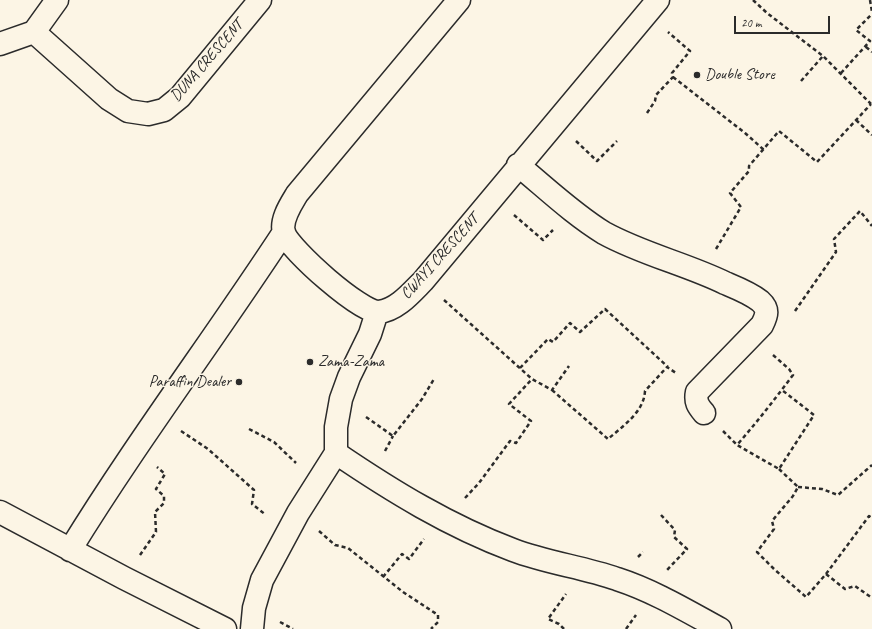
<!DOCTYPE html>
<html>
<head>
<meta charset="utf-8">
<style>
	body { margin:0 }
	#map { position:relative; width:872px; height:629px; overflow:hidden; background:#fcf5e5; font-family:Caveat,sans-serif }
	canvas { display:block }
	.scale { position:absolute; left:734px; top:16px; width:96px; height:18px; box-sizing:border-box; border:2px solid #2b2b2b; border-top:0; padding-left:5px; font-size:12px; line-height:14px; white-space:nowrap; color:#2b2b2b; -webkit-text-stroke:3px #fcf5e5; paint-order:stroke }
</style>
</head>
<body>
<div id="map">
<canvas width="872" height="629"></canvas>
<div class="scale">20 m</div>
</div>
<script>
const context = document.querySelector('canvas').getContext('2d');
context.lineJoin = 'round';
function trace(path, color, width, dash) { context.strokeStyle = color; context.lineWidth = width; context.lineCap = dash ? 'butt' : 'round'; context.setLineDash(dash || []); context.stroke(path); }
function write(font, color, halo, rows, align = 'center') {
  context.font = font + ' Caveat,sans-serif'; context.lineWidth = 3; context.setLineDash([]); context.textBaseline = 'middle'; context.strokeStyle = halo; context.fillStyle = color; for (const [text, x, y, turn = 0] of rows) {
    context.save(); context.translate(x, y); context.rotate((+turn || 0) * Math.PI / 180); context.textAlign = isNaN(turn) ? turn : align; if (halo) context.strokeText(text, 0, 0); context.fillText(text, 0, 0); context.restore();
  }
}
const minor = new Path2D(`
	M 459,0 L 297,194 C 291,204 280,220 284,233 C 290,250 361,313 379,312 C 397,310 411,293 423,281 L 658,0
	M 34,32 L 109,99 L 128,111 L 148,114 L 164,110 L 180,97 L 260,0
	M 0,44 L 34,32 L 57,0
	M 518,165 C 546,188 573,214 604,233 C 642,254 686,264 725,283 C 737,288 750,293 760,301 C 769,309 767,315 762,325 L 697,392 C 695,402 698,406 704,413
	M 377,312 L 370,334 L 349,377 L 341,399 L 336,427 L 336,453 C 392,491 449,526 513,550 C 547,563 583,567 617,579 C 654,591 687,611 720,629
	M 0,512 L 124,578 L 225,629
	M 70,550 C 137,441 214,339 284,232
	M 252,629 L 254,608 L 262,580 L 298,513 L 336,453`);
trace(minor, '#2b2b2b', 25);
trace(new Path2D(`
	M 753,0 L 767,13 L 823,56 L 871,104
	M 870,0 L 872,12
	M 866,47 L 872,52
	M 841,73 L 870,41 L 856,30 L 872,14
	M 673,77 L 745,133 L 764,150
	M 801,81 L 823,56
	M 647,113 L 655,101 L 656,95 L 673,77 L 672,73 L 690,51 L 668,32
	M 856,120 L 872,135
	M 576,141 L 597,161 L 617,141
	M 514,215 L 543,240 L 553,230
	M 716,249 L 741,207 L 730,193 L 749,171 L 749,166 L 779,131 L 817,162 L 871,104
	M 444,300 L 532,379 L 552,390 L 569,366
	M 795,311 L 836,252 L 834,239 L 860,211 L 872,226
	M 773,355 L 789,369 L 793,375 C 775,399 757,422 737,445 L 779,469 L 814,415 L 782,390
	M 520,368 L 548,339 L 553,342 L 570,323 L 580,332 L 605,309 L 668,367
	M 552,390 L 608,439 C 623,426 644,412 645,391 L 667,367 L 676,373
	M 366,417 L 393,436 L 422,399 L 434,379
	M 249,429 L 274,442 L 296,463
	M 181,431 L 208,449 L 254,490 L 252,504 L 266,515
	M 723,431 L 737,445
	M 385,451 L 393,436
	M 779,469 L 798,487 L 793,496 L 772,521 L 774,529 L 757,552 L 774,569 L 806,597 L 826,574 L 845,589 L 855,586 L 872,598
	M 798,487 L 822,489 L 838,495 L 872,465
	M 465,498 L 479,483 L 510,441 L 516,443 L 531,421 L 509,404 L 532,379
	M 661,515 L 675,530 L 674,537 L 687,549 L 667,570
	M 319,531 L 335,545 L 348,548 L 403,592 L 438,615 L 438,622 L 431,629
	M 140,555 L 156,532 L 155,512 L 164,503 L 164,496 L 156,489 L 165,474 L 157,467
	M 638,557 L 643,552
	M 826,574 L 869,516 L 872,518
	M 383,577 L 402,554 L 409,559 L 424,539
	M 280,622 L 293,629
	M 564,629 L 559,624 L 548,619 L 566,594
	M 626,629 L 636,615`), '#2b2b2b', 2.5, [4, 3]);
trace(minor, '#fcf5e5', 22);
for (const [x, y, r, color] of [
	[697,75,4,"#2b2b2b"],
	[310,362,4,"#2b2b2b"],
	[239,382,4,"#2b2b2b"]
]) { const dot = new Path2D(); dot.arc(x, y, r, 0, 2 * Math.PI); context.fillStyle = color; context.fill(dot); trace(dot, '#fcf5e5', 1.5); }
write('16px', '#2b2b2b', '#fcf5e5', [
	["DUNA CRESCENT",207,61,-49],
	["CWAYI CRESCENT",440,257,-48]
]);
write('16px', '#2b2b2b', '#fcf5e5', [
	["Double Store",705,75],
	["Zama-Zama",318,362],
	["Paraffin Dealer",231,382,"right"]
], 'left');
</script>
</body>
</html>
